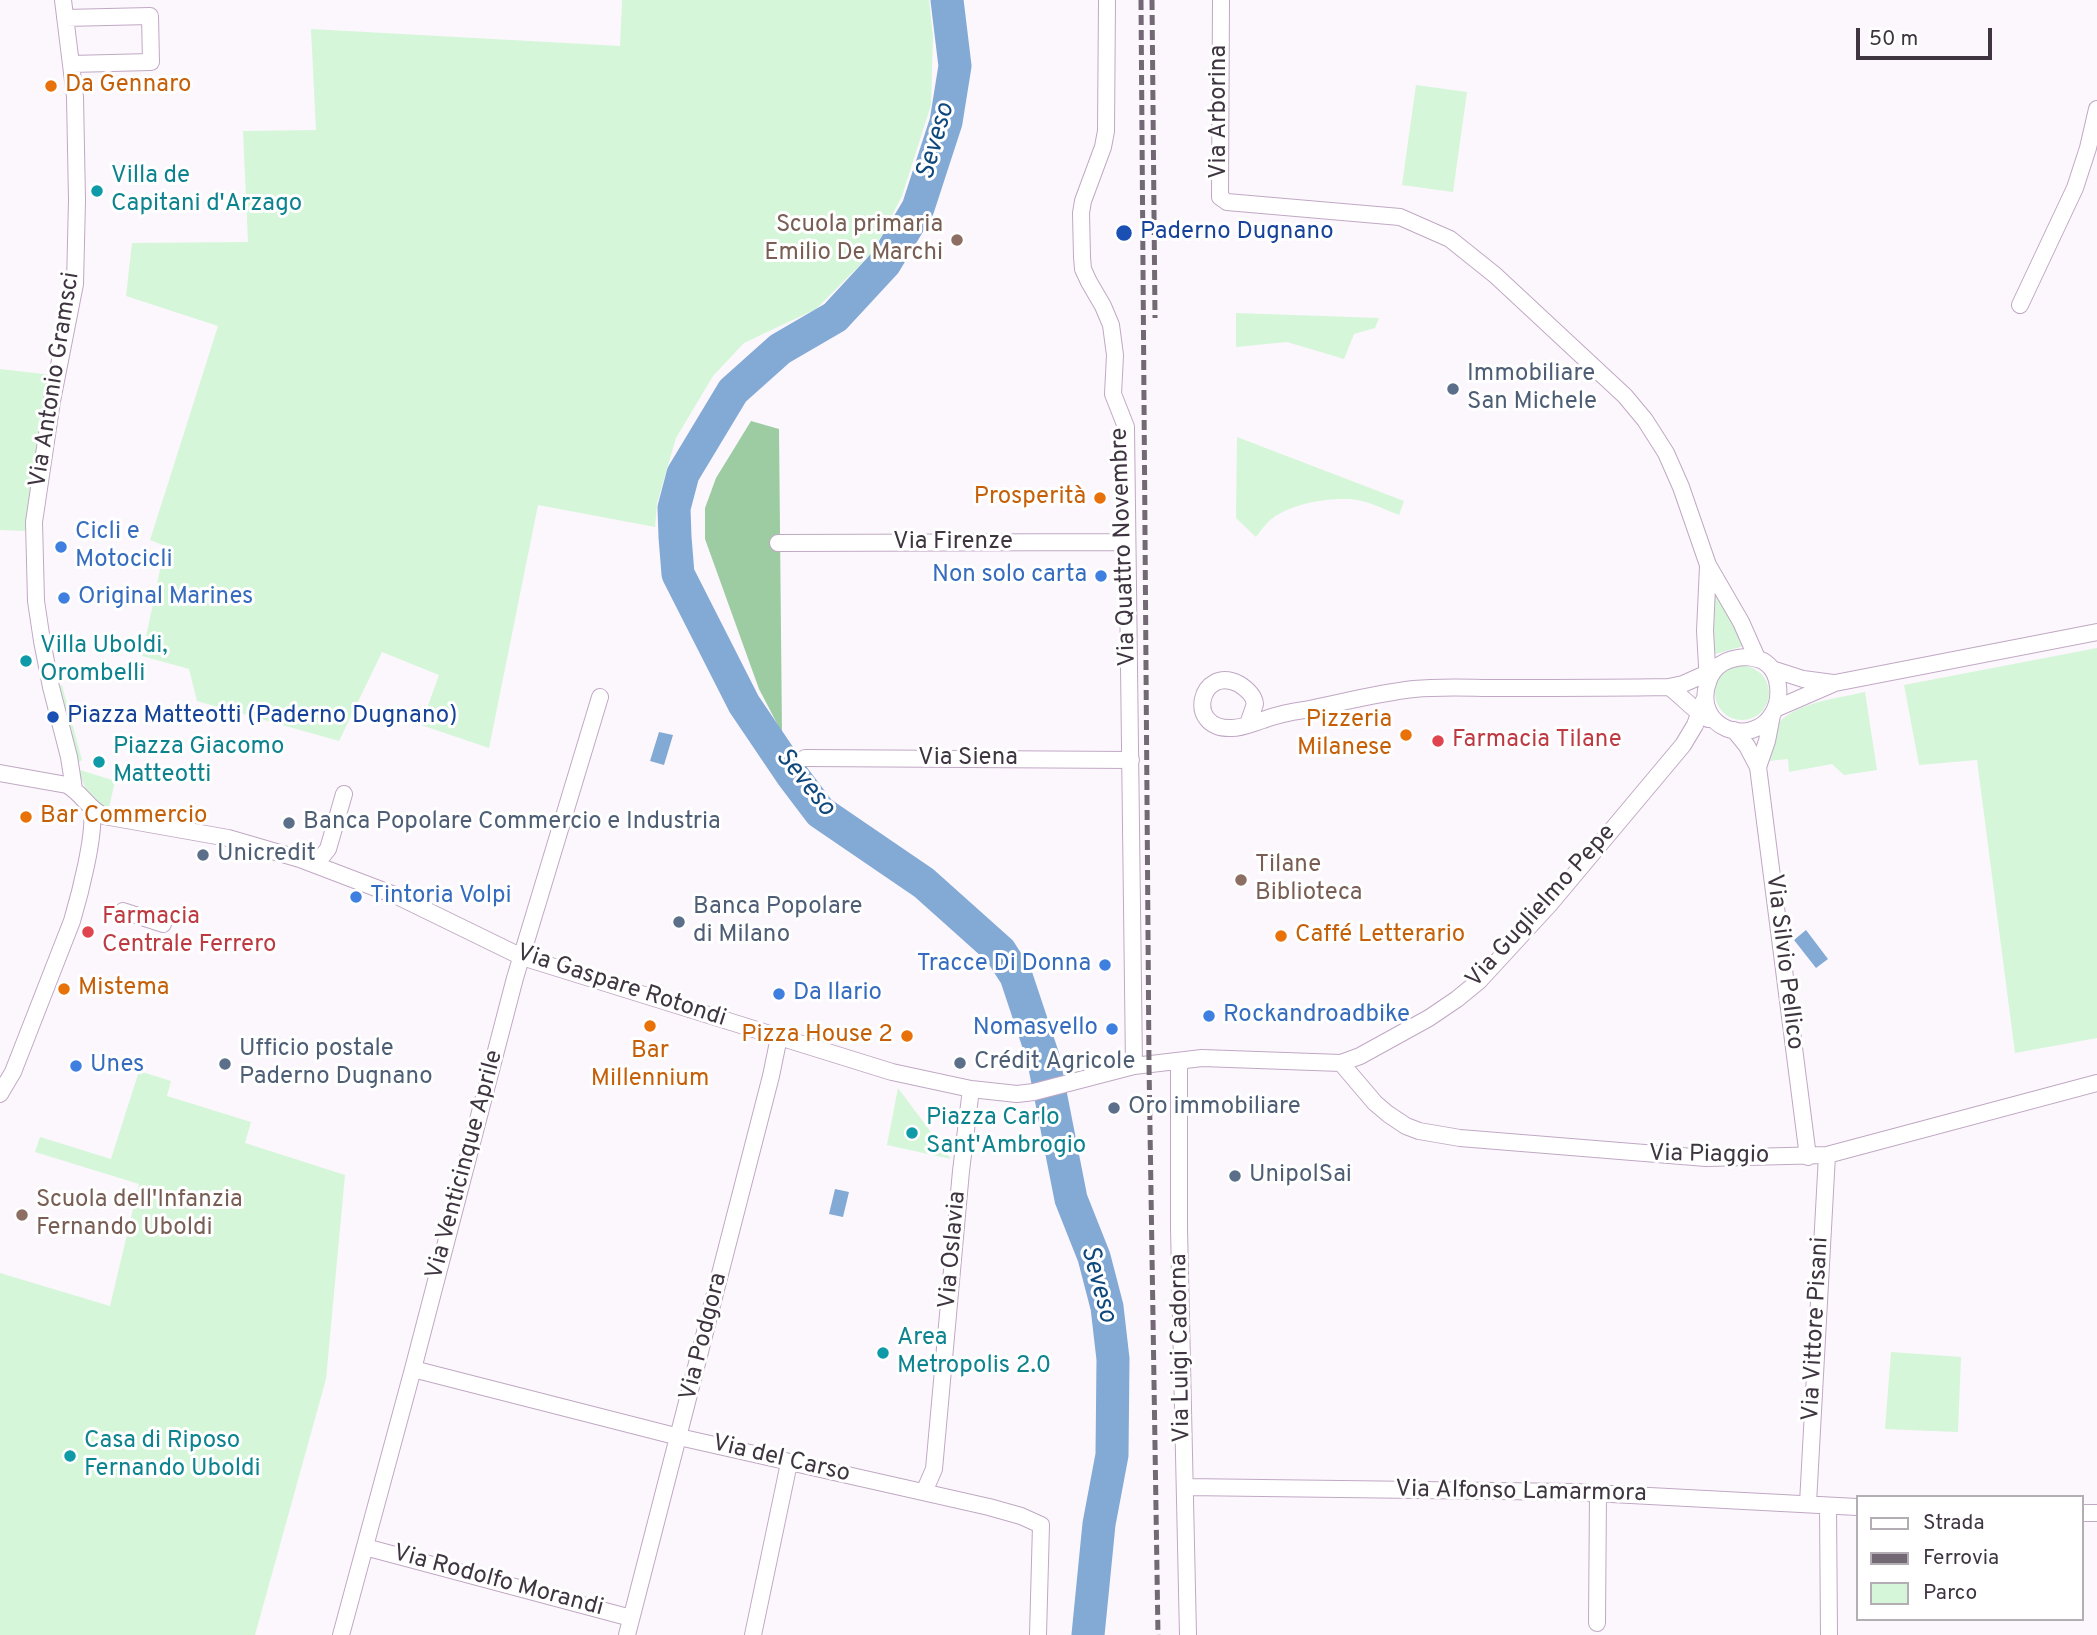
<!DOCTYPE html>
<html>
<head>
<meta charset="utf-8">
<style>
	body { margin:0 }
	#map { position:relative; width:2097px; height:1635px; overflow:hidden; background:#fcf7fd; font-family:Overpass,sans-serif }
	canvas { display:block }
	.legend { position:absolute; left:1856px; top:1495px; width:228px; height:126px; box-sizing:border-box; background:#fff; border:2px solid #b2aeb3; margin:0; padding:9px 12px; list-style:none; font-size:21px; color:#3f3541 }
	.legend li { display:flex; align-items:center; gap:14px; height:35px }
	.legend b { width:35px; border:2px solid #b2aeb3 }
	.scale { position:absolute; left:1856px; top:28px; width:136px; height:32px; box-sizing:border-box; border:4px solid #3f3541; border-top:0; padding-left:9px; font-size:21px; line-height:24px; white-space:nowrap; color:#3f3541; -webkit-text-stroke:5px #fff; paint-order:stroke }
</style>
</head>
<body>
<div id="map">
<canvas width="2097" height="1635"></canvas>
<ul class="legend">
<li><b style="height:9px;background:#fff"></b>Strada</li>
<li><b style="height:9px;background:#726974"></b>Ferrovia</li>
<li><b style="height:19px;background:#d5f6d8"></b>Parco</li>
</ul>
<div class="scale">50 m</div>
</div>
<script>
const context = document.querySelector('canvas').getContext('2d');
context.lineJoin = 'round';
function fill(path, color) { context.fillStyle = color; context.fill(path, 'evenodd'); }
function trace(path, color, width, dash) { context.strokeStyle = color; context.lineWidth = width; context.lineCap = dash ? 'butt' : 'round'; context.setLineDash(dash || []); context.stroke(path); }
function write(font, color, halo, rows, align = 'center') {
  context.font = font + ' Overpass,sans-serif'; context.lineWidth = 6; context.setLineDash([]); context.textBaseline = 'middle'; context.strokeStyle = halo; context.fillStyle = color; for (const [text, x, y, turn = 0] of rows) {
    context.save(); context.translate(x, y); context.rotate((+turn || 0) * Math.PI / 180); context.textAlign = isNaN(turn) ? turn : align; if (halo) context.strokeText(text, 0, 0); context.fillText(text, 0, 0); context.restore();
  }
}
fill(new Path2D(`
	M 622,0 L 929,0 L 933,36 L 931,105 L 902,196 L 873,252 L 816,309 L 744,343 L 713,376 L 676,438 L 657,503 L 655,527 L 538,505 L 489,748 L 421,725 L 439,675 L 382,652 L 339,741 L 197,701 L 189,669 L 142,656 L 165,546 L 150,540 L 218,326 L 126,296 L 132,243 L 248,242 L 243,131 L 316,130 L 311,29 L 620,46 Z
	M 1416,85 L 1467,92 L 1453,192 L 1402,185 Z
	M 1236,313 L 1379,318 L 1375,328 L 1354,334 L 1344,359 L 1287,342 L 1236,347 Z
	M 0,369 L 52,375 L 25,531 L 0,530 Z
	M 1237,437 L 1404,501 L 1399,515 C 1383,509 1365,499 1348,499 C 1326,498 1297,503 1279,514 C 1269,519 1262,529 1256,537 L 1236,518 Z
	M 1720,593 L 1744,646 L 1712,655 L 1713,595 Z
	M 2097,648 L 2097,1038 L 2015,1053 L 1977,760 L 1919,765 L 1904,685 Z
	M1715 693a27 27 0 1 1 54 0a27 27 0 1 1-54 0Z
	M 62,685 L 82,760 L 76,764 L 57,687 Z
	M 1865,692 L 1877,770 L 1844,775 L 1832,764 L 1789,772 L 1788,759 L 1769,761 C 1770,750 1770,738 1775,728 C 1789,703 1839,698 1865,692 Z
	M 77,769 L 115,781 L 108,812 L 86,789 Z
	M 139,1071 L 171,1081 L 167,1096 L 251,1122 L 245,1143 L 345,1175 L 326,1379 L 255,1635 L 0,1635 L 0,1273 L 110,1306 L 139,1184 L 35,1152 L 40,1137 L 111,1159 Z
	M 898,1088 L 951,1159 L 887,1145 Z
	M 1891,1352 L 1961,1357 L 1958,1432 L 1885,1429 Z`), '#d5f6d8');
fill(new Path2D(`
	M 751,421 L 779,429 L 782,733 L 759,689 L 705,539 L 705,508 L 716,478 Z`), '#9dcca2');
fill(new Path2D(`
	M 659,732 L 673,735 L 664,765 L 650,761 Z
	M 1806,930 L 1828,959 L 1816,968 L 1794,940 Z
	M 835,1189 L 849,1192 L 843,1217 L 829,1214 Z`), '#83a9d5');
trace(new Path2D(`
	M 947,0 L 955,66 L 946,122 L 918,208 L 885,263 L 835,317 L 780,349 L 733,391 L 683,474 L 674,508 L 675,537 L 678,574 L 744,704 L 792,775 L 820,812 L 924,883 L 1000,951 L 1016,976 L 1043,1057 L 1071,1199 L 1094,1257 L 1107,1307 L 1113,1359 L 1112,1455 L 1099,1524 L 1088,1635`), '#83a9d5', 33);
const street = new Path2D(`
	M 63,0 L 75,97 L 77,200 L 75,284 L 52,401 L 34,522 L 36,601 L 42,641 L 51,687 L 69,757 L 74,789
	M 1107,0 L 1106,131 L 1103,147 L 1083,201 L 1081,213 L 1082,257 L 1083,269 L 1089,282 L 1103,306 L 1111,325 L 1115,355 L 1113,394 L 1126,427 L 1134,1066
	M 1221,0 L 1220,197 L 1227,202 L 1400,217 L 1450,239 L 1495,275 L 1625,396 L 1645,420 L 1666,453 L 1681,487 L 1708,565 L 1741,622 L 1757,658
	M 65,18 L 150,16 L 151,62 L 71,64
	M 2020,305 L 2075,188 L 2088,148 L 2097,109
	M 778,543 L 1127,542
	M 1746,657 C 1753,658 1760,658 1766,663 C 1781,674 1781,699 1773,713 C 1753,749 1692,729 1708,682 C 1714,664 1728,658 1746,657 Z
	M 1772,669 L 1803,679 L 1833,683
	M 1708,683 L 1705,631 L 1708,566
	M 1669,687 C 1683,697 1693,710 1708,719
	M 1775,709 L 1835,683 L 2097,632
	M 1248,724 L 1255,704 C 1254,695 1247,689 1239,684 C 1200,664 1184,730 1232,728 C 1242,728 1253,723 1263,720 C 1276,715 1290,712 1304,710 C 1340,703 1377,693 1414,689 C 1442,686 1471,688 1499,688 C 1556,688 1613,688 1669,687 L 1683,684 L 1712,671
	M 1734,730 L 1747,746 L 1758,767 L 1808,1157
	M 805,758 L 1131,760
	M 1758,767 L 1767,741 L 1772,715
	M 0,773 L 67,785 C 82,793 88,809 104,816 L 228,838 L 300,859 L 397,896 L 522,957 L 892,1072 L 971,1089 L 1017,1094 L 1034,1092 L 1134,1066 L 1202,1058 L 1341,1063 L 1360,1056 L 1429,1018 L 1457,999 L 1479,981 L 1549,905 L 1683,745 L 1695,725 L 1704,700
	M 316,864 L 328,849 L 344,794
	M 123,911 L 163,924
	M 1179,1061 L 1179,1228 L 1188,1635
	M 1341,1063 L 1375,1103 L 1388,1114 L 1406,1126 L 1419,1131 L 1460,1138 L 1706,1158 L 1827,1155 L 2097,1083
	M 0,1094 L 13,1072 L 72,921 C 80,894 95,836 92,810
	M 413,1369 L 679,1437 L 989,1507 L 1021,1516 L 1041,1525 L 1038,1635
	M 1185,1487 L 1574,1492 L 1857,1507
	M 924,1492 L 934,1469 L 961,1171 L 971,1089
	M 1808,1503 L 1827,1155
	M 1828,1506 L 1829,1635
	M 2081,1513 L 2097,1513
	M 365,1547 L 631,1618
	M 1597,1623 L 1598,1493
	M 341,1635 L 413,1369 L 515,978 L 600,697
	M 627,1635 L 771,1076 L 779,1037
	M 753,1635 L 789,1463`);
trace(street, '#c0a8c4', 18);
trace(street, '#fff', 16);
trace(new Path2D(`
	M 1141,0 L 1149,1065 L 1158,1635
	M 1152,0 L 1155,318`), '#726974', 5, [10, 5]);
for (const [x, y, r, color] of [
	[51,86,7,"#e8710a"],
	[97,191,7,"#0f9aa8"],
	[1124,233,9,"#1a4fb4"],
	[957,240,7,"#8d6e63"],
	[1453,389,7,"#5c6f8a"],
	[1100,498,7,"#e8710a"],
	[61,547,7,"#3f7fe0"],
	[1101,576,7,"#3f7fe0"],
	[64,598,7,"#3f7fe0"],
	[26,661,7,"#0f9aa8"],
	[53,717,7,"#1a4fb4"],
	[1406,735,7,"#e8710a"],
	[1438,741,7,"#e0444e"],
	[99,762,7,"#0f9aa8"],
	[26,817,7,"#e8710a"],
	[289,823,7,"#5c6f8a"],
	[203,855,7,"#5c6f8a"],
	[1241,880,7,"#8d6e63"],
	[356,897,7,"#3f7fe0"],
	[679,922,7,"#5c6f8a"],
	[88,932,7,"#e0444e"],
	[1281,936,7,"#e8710a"],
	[1105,965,7,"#3f7fe0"],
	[64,989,7,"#e8710a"],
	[779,994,7,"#3f7fe0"],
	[1209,1016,7,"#3f7fe0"],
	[650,1026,7,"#e8710a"],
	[1112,1029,7,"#3f7fe0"],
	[907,1036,7,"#e8710a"],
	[960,1063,7,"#5c6f8a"],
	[225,1064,7,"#5c6f8a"],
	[76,1066,7,"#3f7fe0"],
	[1114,1108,7,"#5c6f8a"],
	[912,1133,7,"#0f9aa8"],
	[1235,1176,7,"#5c6f8a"],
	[22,1215,7,"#8d6e63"],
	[883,1353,7,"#0f9aa8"],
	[70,1456,7,"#0f9aa8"]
]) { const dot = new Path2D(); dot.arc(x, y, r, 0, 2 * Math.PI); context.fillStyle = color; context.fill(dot); trace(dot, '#fff', 2.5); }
write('24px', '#c56008', '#fff', [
	["Da Gennaro",65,86],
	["Prosperità",1086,498,"right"],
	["Pizzeria",1392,721,"right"],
	["Milanese",1392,749,"right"],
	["Bar Commercio",40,817],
	["Caffé Letterario",1295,936],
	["Mistema",78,989],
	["Pizza House 2",893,1036,"right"],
	["Bar",650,1052,"center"],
	["Millennium",650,1080,"center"]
], 'left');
write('24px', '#3f3541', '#fff', [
	["Via Arborina",1220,112,-90],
	["Via Antonio Gramsci",56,380,-81],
	["Via Firenze",953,543],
	["Via Quattro Novembre",1125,547,-92],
	["Via Siena",968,759],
	["Via Guglielmo Pepe",1542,907,-48],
	["Via Silvio Pellico",1783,962,83],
	["Via Gaspare Rotondi",621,987,18],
	["Via Piaggio",1709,1156,1],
	["Via Venticinque Aprile",466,1165,-75],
	["Via Oslavia",954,1250,-85],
	["Via Vittore Pisani",1817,1329,-87],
	["Via Podgora",705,1337,-76],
	["Via Luigi Cadorna",1182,1348,-91],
	["Via del Carso",781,1460,13],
	["Via Alfonso Lamarmora",1521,1493,1],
	["Via Rodolfo Morandi",498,1582,15]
]);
write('24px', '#0d838f', '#fff', [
	["Villa de",111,177],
	["Capitani d'Arzago",111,205],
	["Villa Uboldi,",40,647],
	["Orombelli",40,675],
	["Piazza Giacomo",113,748],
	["Matteotti",113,776],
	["Piazza Carlo",926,1119],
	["Sant'Ambrogio",926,1147],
	["Area",897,1339],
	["Metropolis 2.0",897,1367],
	["Casa di Riposo",84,1442],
	["Fernando Uboldi",84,1470]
], 'left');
write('24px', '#785e54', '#fff', [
	["Scuola primaria",943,226,"right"],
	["Emilio De Marchi",943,254,"right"],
	["Tilane",1255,866],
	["Biblioteca",1255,894],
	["Scuola dell'Infanzia",36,1201],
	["Fernando Uboldi",36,1229]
], 'left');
write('24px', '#164399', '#fff', [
	["Paderno Dugnano",1140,233],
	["Piazza Matteotti (Paderno Dugnano)",67,717]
], 'left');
write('24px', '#4e5e75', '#fff', [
	["Immobiliare",1467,375],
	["San Michele",1467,403],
	["Banca Popolare Commercio e Industria",303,823],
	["Unicredit",217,855],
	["Banca Popolare",693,908],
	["di Milano",693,936],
	["Ufficio postale",239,1050],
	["Paderno Dugnano",239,1078],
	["Crédit Agricole",974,1063],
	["Oro immobiliare",1128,1108],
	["UnipolSai",1249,1176]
], 'left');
write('24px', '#366cbe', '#fff', [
	["Cicli e",75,533],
	["Motocicli",75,561],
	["Non solo carta",1087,576,"right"],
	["Original Marines",78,598],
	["Tintoria Volpi",370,897],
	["Tracce Di Donna",1091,965,"right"],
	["Da Ilario",793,994],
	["Rockandroadbike",1223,1016],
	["Nomasvello",1098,1029,"right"],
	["Unes",90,1066]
], 'left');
write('24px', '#be3a42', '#fff', [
	["Farmacia Tilane",1452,741],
	["Farmacia",102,918],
	["Centrale Ferrero",102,946]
], 'left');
write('italic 26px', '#0f487d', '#fff', [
	["Seveso",937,142,-74],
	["Seveso",804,783,51],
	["Seveso",1097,1284,75]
]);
</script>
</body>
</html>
